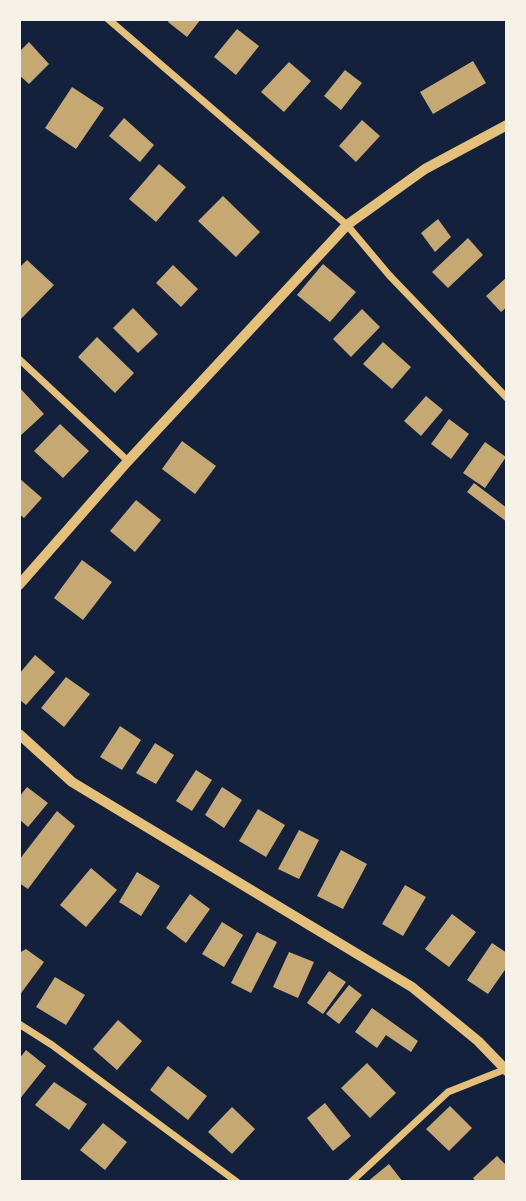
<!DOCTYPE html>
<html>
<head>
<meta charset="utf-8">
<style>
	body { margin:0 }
	#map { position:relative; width:526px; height:1201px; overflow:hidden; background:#14213d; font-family:"Exo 2",sans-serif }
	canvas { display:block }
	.frame { position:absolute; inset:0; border:21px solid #f6f1e7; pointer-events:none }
</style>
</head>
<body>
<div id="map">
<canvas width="526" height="1201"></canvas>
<div class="frame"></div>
</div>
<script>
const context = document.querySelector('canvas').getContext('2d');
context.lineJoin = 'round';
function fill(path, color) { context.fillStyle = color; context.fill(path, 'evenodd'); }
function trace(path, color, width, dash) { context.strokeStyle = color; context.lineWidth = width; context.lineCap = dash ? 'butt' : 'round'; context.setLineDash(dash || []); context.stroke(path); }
fill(new Path2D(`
	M 170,19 L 201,19 L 187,37 L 168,22 Z
	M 237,29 L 259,46 L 236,75 L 214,57 Z
	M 29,42 L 49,64 L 29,84 L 19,75 L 19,52 Z
	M 473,61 L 486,83 L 433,114 L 420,92 Z
	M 289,62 L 311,81 L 284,112 L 261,92 Z
	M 345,70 L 362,83 L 341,110 L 324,96 Z
	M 72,87 L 104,108 L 76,149 L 45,128 Z
	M 124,118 L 154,145 L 140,162 L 109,136 Z
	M 362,120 L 380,136 L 356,162 L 339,146 Z
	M 159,164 L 186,187 L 156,222 L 129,199 Z
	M 223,196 L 260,232 L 236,257 L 198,221 Z
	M 438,219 L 451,237 L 435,252 L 421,233 Z
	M 468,238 L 483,255 L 448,288 L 432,272 Z
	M 27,260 L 54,285 L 19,321 L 19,268 Z
	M 323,264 L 356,292 L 330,322 L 297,295 Z
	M 173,265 L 198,289 L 181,307 L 156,283 Z
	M 507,277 L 507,307 L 501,312 L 486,296 Z
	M 133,308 L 158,334 L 138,353 L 113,328 Z
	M 362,309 L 380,327 L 351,357 L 333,339 Z
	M 97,337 L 134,373 L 115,393 L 78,357 Z
	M 383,342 L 411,367 L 392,389 L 363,364 Z
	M 19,387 L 44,414 L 19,437 Z
	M 426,396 L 443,410 L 421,436 L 404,421 Z
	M 449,419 L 469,434 L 451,459 L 431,444 Z
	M 60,424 L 89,451 L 63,478 L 34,451 Z
	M 182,441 L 216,466 L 195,494 L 162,469 Z
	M 485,442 L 506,457 L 485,488 L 463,473 Z
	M 19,478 L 42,498 L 24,518 L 19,514 Z
	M 474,483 L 507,508 L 507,522 L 467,492 Z
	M 136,500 L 161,520 L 135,552 L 110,531 Z
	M 82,560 L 112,582 L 83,620 L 54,598 Z
	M 35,655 L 55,672 L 26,705 L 19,699 L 19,674 Z
	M 66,677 L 90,694 L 64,727 L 41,708 Z
	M 120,726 L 141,740 L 122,770 L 100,757 Z
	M 155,743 L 174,755 L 156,784 L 136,773 Z
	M 196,770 L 212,780 L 192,811 L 176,801 Z
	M 27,787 L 48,803 L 28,827 L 19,819 L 19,797 Z
	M 222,787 L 242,800 L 224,828 L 205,815 Z
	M 258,809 L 285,825 L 266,857 L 239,841 Z
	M 57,811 L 75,826 L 28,889 L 19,883 L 19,860 Z
	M 299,830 L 319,840 L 299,879 L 278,869 Z
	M 341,850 L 367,864 L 343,909 L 317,896 Z
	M 91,868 L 117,890 L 86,927 L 60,905 Z
	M 137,872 L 160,886 L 141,916 L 119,902 Z
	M 405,885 L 426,897 L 403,936 L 382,924 Z
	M 190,894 L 210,909 L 186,943 L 166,928 Z
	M 452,914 L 476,932 L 449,967 L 425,949 Z
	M 222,922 L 243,935 L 224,967 L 202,954 Z
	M 257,932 L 277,942 L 251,993 L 231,983 Z
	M 492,943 L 507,953 L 507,967 L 488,994 L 467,980 Z
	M 26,949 L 44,962 L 19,996 L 19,953 Z
	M 289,952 L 314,962 L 298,998 L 273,987 Z
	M 329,971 L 346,982 L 323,1014 L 307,1003 Z
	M 55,977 L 85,995 L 66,1025 L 36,1007 Z
	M 349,985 L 362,995 L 339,1024 L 326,1014 Z
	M 372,1008 L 418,1041 L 411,1052 L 386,1035 L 377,1048 L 355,1032 Z
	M 118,1020 L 142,1041 L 117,1070 L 93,1049 Z
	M 26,1050 L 46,1066 L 19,1100 L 19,1059 Z
	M 367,1063 L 396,1093 L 370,1118 L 341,1088 Z
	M 168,1066 L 207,1096 L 188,1120 L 150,1090 Z
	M 54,1082 L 87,1104 L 69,1130 L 35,1105 Z
	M 325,1103 L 351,1136 L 333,1151 L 307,1118 Z
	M 450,1106 L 472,1128 L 449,1151 L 426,1129 Z
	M 232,1107 L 255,1129 L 232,1154 L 208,1132 Z
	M 103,1123 L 127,1142 L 105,1170 L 80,1150 Z
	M 497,1156 L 507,1166 L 507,1180 L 476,1182 L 473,1178 Z
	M 389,1164 L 403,1182 L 367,1182 Z`), '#c6a872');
trace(new Path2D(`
	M 108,19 L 347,225 L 389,275 L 507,398
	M 19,359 L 128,461
	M 19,1024 L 52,1045 L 237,1182
	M 351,1182 L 448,1092 L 506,1069`), '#e5c07b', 7);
trace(new Path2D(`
	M 19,585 L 128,461 L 347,225 L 425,169 L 507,125
	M 19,734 L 72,782 L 412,987 L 478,1041 L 507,1071`), '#e5c07b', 10);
</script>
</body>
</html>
